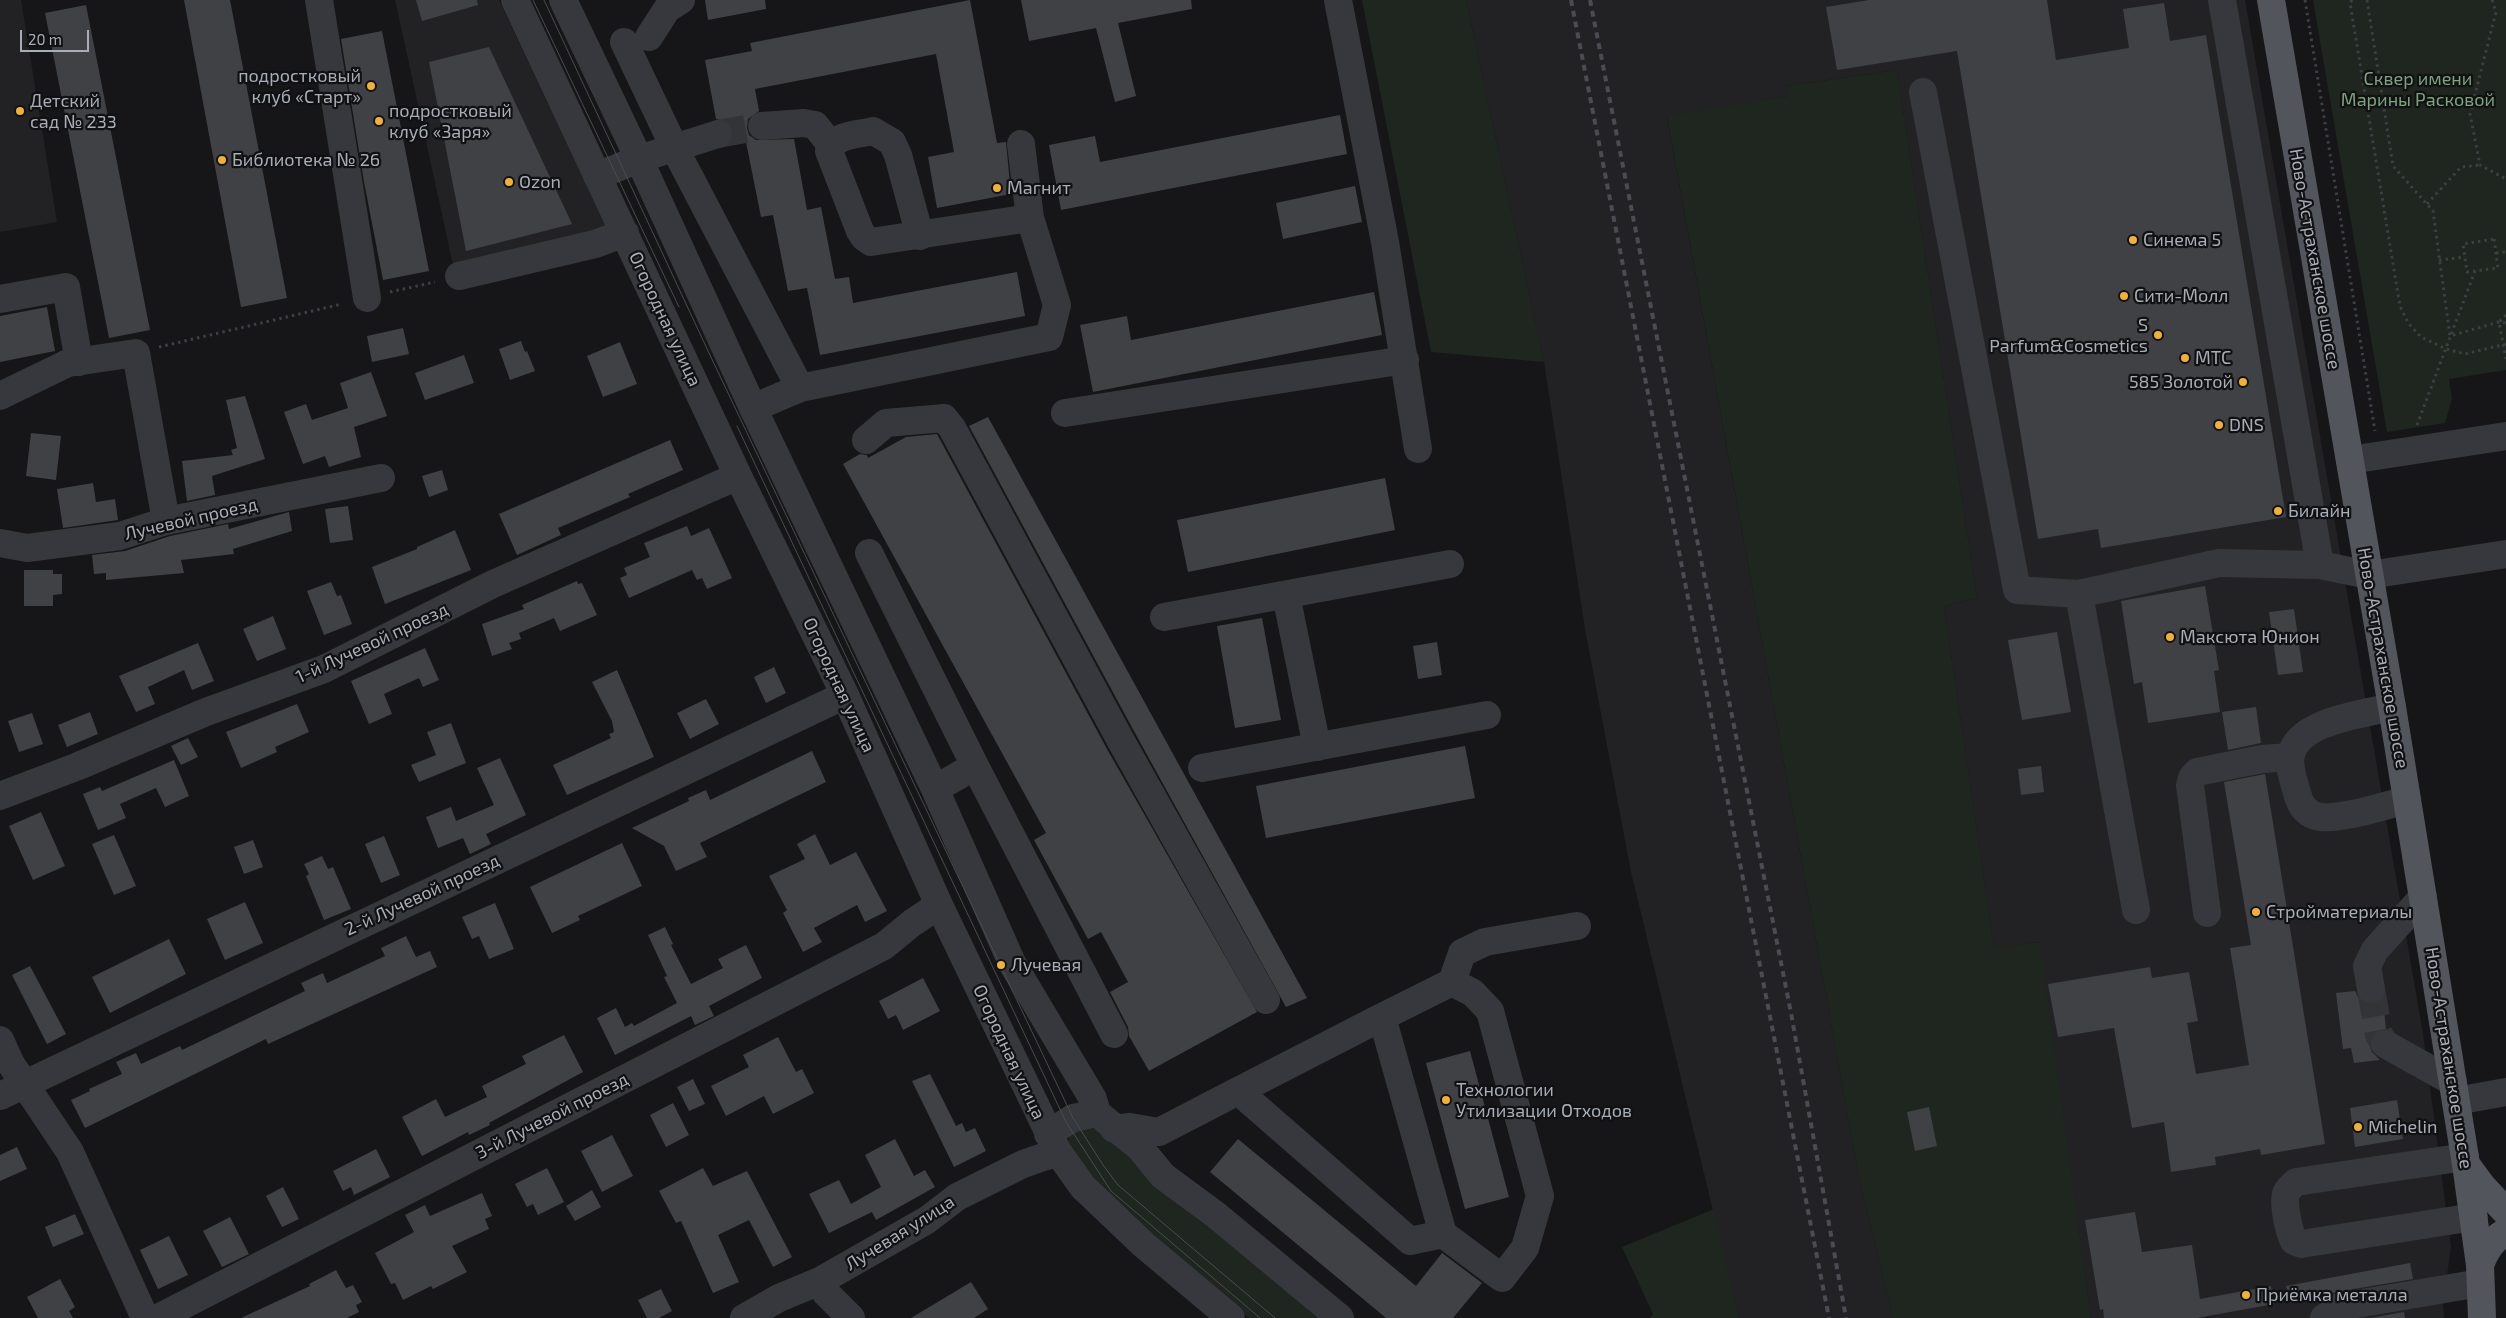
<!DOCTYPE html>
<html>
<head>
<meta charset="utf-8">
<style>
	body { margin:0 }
	#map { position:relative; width:2506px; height:1318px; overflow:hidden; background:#161618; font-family:"Exo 2",sans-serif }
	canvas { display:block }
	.scale { position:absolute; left:20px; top:30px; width:69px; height:22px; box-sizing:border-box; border:2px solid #a8adb8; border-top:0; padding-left:6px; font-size:15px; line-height:18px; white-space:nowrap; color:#a8adb8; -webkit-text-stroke:4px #111113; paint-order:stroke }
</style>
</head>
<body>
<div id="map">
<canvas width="2506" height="1318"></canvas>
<div class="scale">20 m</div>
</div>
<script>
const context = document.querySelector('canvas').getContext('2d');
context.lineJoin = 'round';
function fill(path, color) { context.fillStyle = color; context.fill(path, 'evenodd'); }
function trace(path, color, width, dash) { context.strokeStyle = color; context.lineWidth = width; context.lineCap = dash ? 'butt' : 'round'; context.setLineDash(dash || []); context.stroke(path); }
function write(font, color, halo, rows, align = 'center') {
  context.font = font + ' "Exo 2",sans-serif'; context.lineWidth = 4.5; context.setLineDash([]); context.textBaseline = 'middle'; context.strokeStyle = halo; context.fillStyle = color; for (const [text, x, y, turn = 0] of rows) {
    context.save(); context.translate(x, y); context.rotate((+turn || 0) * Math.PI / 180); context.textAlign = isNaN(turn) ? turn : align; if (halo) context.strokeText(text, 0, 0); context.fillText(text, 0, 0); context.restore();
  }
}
fill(new Path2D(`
	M 0,0 L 21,0 L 57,222 L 0,232 Z
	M 395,0 L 499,0 L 607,229 L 454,269 Z
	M 1466,0 L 2245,0 L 2423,1034 L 2451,1247 L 2443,1303 L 2444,1318 L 2091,1318 L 2039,942 L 1994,949 L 1944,606 L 1977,598 L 1897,70 L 1787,86 L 1789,96 L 1667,117 L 1859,1178 L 1893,1318 L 1739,1318 L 1631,872 L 1585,629 L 1544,362 Z`), '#222225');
fill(new Path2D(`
	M 1362,0 L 1466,0 L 1544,362 L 1431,352 Z
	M 2313,0 L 2506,0 L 2506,370 L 2449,379 L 2452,399 L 2445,423 L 2387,432 Z
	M 1897,70 L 1977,598 L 1944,606 L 1994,948 L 2040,942 L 2091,1318 L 1893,1318 L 1859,1178 L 1667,116 L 1788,96 L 1787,86 Z
	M 1086,1126 L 1113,1135 L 1330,1318 L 1249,1318 L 1151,1237 L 1092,1180 L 1069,1144 L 1069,1132 Z
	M 1714,1209 L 1739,1318 L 1650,1318 L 1653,1314 L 1622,1247 Z`), '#1e261f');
fill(new Path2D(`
	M 184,0 L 230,0 L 287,298 L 241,307 Z
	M 416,0 L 477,0 L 478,5 L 422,21 Z
	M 705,0 L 765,0 L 766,9 L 708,20 Z
	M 970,0 L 997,143 L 1006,142 L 1011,194 L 937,208 L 928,157 L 954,152 L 936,54 L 755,89 L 759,111 L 748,119 L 747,128 L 749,135 L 756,140 L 794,139 L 807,210 L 821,207 L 835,279 L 849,277 L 853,303 L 1017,272 L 1025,316 L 820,355 L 807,288 L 788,291 L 773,215 L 761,217 L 746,142 L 728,146 L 733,138 L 733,129 L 728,122 L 716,119 L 705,60 L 752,51 L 750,43 Z
	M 1021,0 L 1191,0 L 1192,9 L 1118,23 L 1136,96 L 1115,102 L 1096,28 L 1029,41 Z
	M 1869,0 L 2047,0 L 2056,60 L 2129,48 L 2123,9 L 2164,3 L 2170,41 L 2206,35 L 2286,517 L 2101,548 L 2098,529 L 2038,539 L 1957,51 L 1837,70 L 1826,7 Z
	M 86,5 L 150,330 L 109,338 L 45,13 Z
	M 382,31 L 429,271 L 383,280 L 364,182 L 341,39 Z
	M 489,47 L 572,224 L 466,251 L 429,62 Z
	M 1340,115 L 1347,154 L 1061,210 L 1049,145 L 1095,136 L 1100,162 Z
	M 1355,186 L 1362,222 L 1283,239 L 1276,203 Z
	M 1374,292 L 1382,335 L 1093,392 L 1080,325 L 1127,316 L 1131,340 Z
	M 47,307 L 55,351 L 0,362 L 0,316 Z
	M 403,328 L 409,354 L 372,362 L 367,336 Z
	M 521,341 L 525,352 L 527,351 L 535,371 L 510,380 L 499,349 Z
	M 620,342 L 637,384 L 603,397 L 587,356 Z
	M 464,355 L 474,383 L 425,400 L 415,373 Z
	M 371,372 L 387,416 L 354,427 L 361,457 L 329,467 L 325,456 L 303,464 L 284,412 L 306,404 L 312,420 L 348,408 L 340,383 Z
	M 245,396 L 265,459 L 212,476 L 215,495 L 187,501 L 182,461 L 233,455 L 231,450 L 237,448 L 226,400 Z
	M 988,417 L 1307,998 L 1286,1007 L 1135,733 L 969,426 Z
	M 31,433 L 61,436 L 56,480 L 26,476 Z
	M 937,434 L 1107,749 L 1257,1012 L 1149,1071 L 1129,1036 L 1128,1027 L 1110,992 L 1128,982 L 1101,932 L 1088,939 L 1034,840 L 1046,833 L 843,464 L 860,454 L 867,455 L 868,458 L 906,437 Z
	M 670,440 L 683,470 L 628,494 L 630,497 L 558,528 L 561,535 L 517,555 L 499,514 Z
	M 442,470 L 448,490 L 429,497 L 422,476 Z
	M 1385,478 L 1395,530 L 1188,572 L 1177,520 Z
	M 93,483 L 96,502 L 115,499 L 118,520 L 63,528 L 57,489 Z
	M 348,506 L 353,540 L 330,543 L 325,509 Z
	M 289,512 L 292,531 L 233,549 L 234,554 L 181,560 L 184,573 L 106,580 L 106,573 L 94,574 L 92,555 L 125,551 L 170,536 L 228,524 L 229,529 Z
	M 687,526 L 691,536 L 709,528 L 732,578 L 707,589 L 702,578 L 697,580 L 692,570 L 629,598 L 620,578 L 627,575 L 624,568 L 650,557 L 644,543 Z
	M 455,530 L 471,570 L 385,604 L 372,567 L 417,549 L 417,547 Z
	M 24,570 L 53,570 L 53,574 L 62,574 L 62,594 L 53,595 L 53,606 L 24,606 Z
	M 577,581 L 578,584 L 582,583 L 597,615 L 560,631 L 554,618 L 519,633 L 521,639 L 509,643 L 512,649 L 492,656 L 482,624 L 524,609 L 522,605 Z
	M 331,582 L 337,596 L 341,595 L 352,624 L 324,635 L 307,591 Z
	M 2205,586 L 2219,670 L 2214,671 L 2220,712 L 2148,723 L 2142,682 L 2134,684 L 2121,601 Z
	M 2294,609 L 2303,672 L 2278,675 L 2269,612 Z
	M 273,616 L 286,649 L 257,661 L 243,629 Z
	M 1262,618 L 1281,720 L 1235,728 L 1217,626 Z
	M 2057,632 L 2071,712 L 2022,720 L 2008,640 Z
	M 1437,642 L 1442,675 L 1418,679 L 1413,646 Z
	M 198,643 L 214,681 L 192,690 L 184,670 L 148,687 L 155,704 L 136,712 L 119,676 Z
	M 425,648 L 439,680 L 423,687 L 419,678 L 384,694 L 392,714 L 369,724 L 351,681 Z
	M 774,667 L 786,693 L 766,703 L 754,677 Z
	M 617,670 L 654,757 L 567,795 L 553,765 L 611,738 L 609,734 L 614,732 L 612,721 L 592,682 Z
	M 706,699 L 719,724 L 690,739 L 677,713 Z
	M 297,704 L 309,732 L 275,747 L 277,752 L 241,768 L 226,732 Z
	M 2256,707 L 2261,743 L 2228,750 L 2222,712 Z
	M 90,712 L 98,734 L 67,747 L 58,725 Z
	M 32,713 L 43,744 L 19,752 L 8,721 Z
	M 451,723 L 466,763 L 419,782 L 411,765 L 436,755 L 427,732 Z
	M 188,738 L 198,757 L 181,765 L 171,746 Z
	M 1465,746 L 1475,798 L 1266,838 L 1256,786 Z
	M 812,751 L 826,782 L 700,843 L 707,857 L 676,871 L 664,846 L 632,828 L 689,801 L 688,798 L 706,790 L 710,800 Z
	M 500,758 L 526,815 L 486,834 L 491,844 L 470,854 L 463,838 L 438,848 L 426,817 L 451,807 L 456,821 L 494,805 L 477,768 Z
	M 174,760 L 189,796 L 165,807 L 156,788 L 120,804 L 126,818 L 98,830 L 83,794 L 100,787 L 102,791 Z
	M 2041,766 L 2044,792 L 2021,795 L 2018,769 Z
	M 2265,774 L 2325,1144 L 2261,1155 L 2260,1149 L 2215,1157 L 2216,1165 L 2171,1172 L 2164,1122 L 2132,1128 L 2114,1028 L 2058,1037 L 2048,984 L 2150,967 L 2152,978 L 2189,972 L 2198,1021 L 2187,1023 L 2196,1074 L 2249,1065 L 2230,948 L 2251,945 L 2224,782 Z
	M 41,812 L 65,866 L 33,880 L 9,826 Z
	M 815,834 L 830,865 L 856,852 L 887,911 L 865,922 L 857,905 L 814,928 L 822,942 L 803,952 L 783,913 L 787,910 L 769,876 L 805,859 L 797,844 Z
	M 114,835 L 136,886 L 114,895 L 92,844 Z
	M 384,836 L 400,875 L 381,883 L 365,844 Z
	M 253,840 L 263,867 L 244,874 L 234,847 Z
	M 622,843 L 642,886 L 578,916 L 580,920 L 552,933 L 530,887 Z
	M 322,856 L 328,869 L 333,867 L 351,909 L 324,920 L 306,876 L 309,874 L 304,864 Z
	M 245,902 L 263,943 L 225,960 L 207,919 Z
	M 495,903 L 514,949 L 489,959 L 479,936 L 472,939 L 462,917 Z
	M 665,927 L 673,944 L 671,945 L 691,984 L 723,968 L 718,959 L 746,945 L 762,978 L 709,1006 L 714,1016 L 695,1025 L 691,1016 L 615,1055 L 597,1018 L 616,1008 L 625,1027 L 632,1023 L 634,1026 L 677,1003 L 664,977 L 667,976 L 648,935 Z
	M 406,936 L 416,957 L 430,951 L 437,967 L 268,1044 L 266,1039 L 85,1128 L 71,1100 L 90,1091 L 89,1089 L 122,1074 L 116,1062 L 136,1053 L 141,1064 L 180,1046 L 182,1050 L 305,991 L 301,983 L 323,973 L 327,983 L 385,956 L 381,948 Z
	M 169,939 L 186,974 L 110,1013 L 92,977 Z
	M 30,966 L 66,1034 L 47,1044 L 12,975 Z
	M 923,978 L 940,1011 L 903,1030 L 896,1015 L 888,1019 L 879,1001 Z
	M 2355,991 L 2359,999 L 2366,1004 L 2374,1004 L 2383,999 L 2386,1029 L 2377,1031 L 2371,1037 L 2369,1044 L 2372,1052 L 2380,1060 L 2354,1063 L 2351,1048 L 2343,1049 L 2336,993 Z
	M 564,1035 L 583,1072 L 489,1123 L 490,1125 L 469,1135 L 468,1132 L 422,1156 L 402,1117 L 436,1099 L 445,1117 L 487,1097 L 482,1086 L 526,1064 L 522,1056 Z
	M 778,1037 L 796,1072 L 802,1069 L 814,1093 L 773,1114 L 764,1096 L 726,1116 L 711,1086 L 749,1067 L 743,1055 Z
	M 1470,1051 L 1509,1197 L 1465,1209 L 1426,1063 Z
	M 930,1074 L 956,1126 L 962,1123 L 966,1132 L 975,1128 L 986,1151 L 954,1167 L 912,1081 Z
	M 693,1079 L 705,1104 L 689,1111 L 677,1087 Z
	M 2397,1100 L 2403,1139 L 2355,1147 L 2350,1108 Z
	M 673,1103 L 689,1135 L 666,1147 L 650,1115 Z
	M 1929,1107 L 1937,1146 L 1915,1151 L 1907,1112 Z
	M 612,1135 L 633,1176 L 602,1192 L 581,1151 Z
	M 895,1139 L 914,1176 L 925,1170 L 935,1187 L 876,1220 L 872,1212 L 829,1233 L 809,1194 L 839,1180 L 851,1204 L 881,1187 L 865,1155 Z
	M 1238,1139 L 1416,1286 L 1442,1253 L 1482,1283 L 1453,1318 L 1386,1318 L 1210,1172 Z
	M 17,1147 L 27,1169 L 0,1181 L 0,1155 Z
	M 376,1149 L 390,1177 L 354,1195 L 351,1187 L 343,1191 L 333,1171 Z
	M 547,1168 L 564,1202 L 538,1215 L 533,1204 L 527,1207 L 515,1184 Z
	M 703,1168 L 713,1186 L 747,1171 L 792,1257 L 773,1267 L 749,1220 L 718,1235 L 739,1282 L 713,1293 L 681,1221 L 676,1223 L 659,1191 Z
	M 283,1187 L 299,1219 L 282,1227 L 266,1196 Z
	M 592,1190 L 601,1207 L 575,1221 L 566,1206 Z
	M 482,1193 L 492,1216 L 485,1219 L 489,1229 L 452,1246 L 467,1272 L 433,1289 L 431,1286 L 403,1300 L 395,1283 L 391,1284 L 375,1253 L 414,1232 L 405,1215 L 425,1205 L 430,1216 Z
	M 2135,1212 L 2142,1252 L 2192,1245 L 2200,1299 L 2271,1286 L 2274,1304 L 2197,1318 L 2104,1318 L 2103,1309 L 2100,1310 L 2085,1220 Z
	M 75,1214 L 84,1234 L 53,1247 L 45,1227 Z
	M 230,1217 L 249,1254 L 222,1267 L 203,1231 Z
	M 169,1236 L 188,1275 L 158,1289 L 140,1250 Z
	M 2410,1263 L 2413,1279 L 2336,1292 L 2328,1296 L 2290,1303 L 2286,1286 Z
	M 336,1270 L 346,1288 L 353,1285 L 362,1302 L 356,1305 L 359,1312 L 347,1318 L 241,1318 L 310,1286 L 309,1284 Z
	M 60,1279 L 75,1307 L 69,1311 L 73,1318 L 38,1318 L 27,1297 Z
	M 971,1282 L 988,1309 L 974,1318 L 911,1318 Z
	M 661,1289 L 672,1311 L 659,1318 L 647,1318 L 638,1300 Z
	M 2404,1312 L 2405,1318 L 2370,1318 Z`), '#404145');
trace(new Path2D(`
	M 718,134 L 762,126
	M 2371,989 L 2379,1035 L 2385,1044`), '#333438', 28, [28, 14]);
trace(new Path2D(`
	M 2305,0 L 2375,431
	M 2352,0 L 2350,3 L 2400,306 L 2408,323 L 2421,337 L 2446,349 L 2465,354 L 2506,344
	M 2367,0 L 2393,166 L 2433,211 L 2450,336 L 2499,322 L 2506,323
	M 2492,0 L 2496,12 L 2470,114 L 2480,165 L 2506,179
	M 2427,204 L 2461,167 L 2480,165
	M 2494,239 L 2498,268 L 2467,272 L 2463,244 Z
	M 2496,253 L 2506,252
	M 2439,260 L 2465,257
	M 390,292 L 435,282
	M 2506,315 L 2499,322 L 2506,359
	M 159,347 L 342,304
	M 2417,425 L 2475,271`), '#3d3f44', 3, [2.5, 4]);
trace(new Path2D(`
	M 319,0 L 367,298
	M 515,0 L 738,476 L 845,695 L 939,905 L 1058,1152 L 1083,1187 L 1144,1245 L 1231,1318
	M 563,0 L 639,159 L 753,408 L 800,388 L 1049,337 L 1057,305 L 1030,218 L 1021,144
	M 1338,0 L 1385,242 L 1418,449
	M 2222,0 L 2320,565
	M 649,37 L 667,9 L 681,0
	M 624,42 L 675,149 L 800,388
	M 1923,92 L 2017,590 L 2079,594 L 2219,563 L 2320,565 L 2369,575 L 2506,554
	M 762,126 L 804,123 L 815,125 L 831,145
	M 597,176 L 639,159 L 718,134
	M 920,236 L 898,155 L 892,142 L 873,131 C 858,135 834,134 829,151 L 860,231 L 864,237 L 871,242 L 1030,218
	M 459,276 L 595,244 L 625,233
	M 0,299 L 66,287 L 79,362
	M 0,396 L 68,363 L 136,353 L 166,521
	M 753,408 L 935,789 L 1012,963 L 1093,1099 L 1097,1113 L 1140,1148 L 1163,1176 L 1216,1215 L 1340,1318
	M 1065,413 L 1405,360
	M 866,440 L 886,423 L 944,418 L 952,428 L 1121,741 L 1266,1000
	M 2350,460 L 2506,436
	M 0,543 L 27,548 L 120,536 L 166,521 L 381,478
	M 869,553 L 975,766
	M 2079,594 L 2136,910
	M 1286,595 L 1317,747
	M 1164,617 L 1450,564
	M 2392,707 C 2363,714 2298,721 2291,755 C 2288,767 2294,781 2297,793 C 2300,805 2307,816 2321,817 C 2346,819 2383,806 2407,800
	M 1202,768 L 1487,715
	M 935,789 L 975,766 L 1114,1034
	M 0,796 L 76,767 L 206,712 L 324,669 L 493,584 L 738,476
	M 2207,913 L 2190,785 L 2192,778 L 2197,772 L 2262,759 L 2290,757
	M 1452,982 L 1462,953 L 1485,942 L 1577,926
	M 2371,989 L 2367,966 L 2375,950 L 2423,897
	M 1382,1017 L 1452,982 L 1473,993 L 1490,1011 L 1540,1196 L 1525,1248 L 1502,1278 L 1443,1234
	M 0,1040 L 11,1064 L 70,1152 L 145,1318
	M 2385,1044 L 2453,1082
	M 0,1096 L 845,695
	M 2456,1101 L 2506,1092
	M 1114,1129 L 1130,1127 L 1159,1132 L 1238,1091 L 1410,1241 L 1443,1234 L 1382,1017 L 1238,1091
	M 1048,1134 L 1073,1118 L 1097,1113
	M 2465,1157 L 2296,1182 C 2292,1186 2288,1188 2286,1194 C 2283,1203 2289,1233 2294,1241 L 2301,1244 L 2474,1217
	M 820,1281 L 826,1293 L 851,1318
	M 158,1318 L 884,946 L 912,923 L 939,905
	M 744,1318 L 779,1298 L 820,1281 L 927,1220 L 957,1197 L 1023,1164 L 1058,1152
	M 2324,1318 L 2339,1307 L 2480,1283`), '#37383d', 28);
trace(new Path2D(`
	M 2271,0 L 2392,707 L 2466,1164 L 2480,1265 L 2482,1318
	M 2468,1167 L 2482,1186 L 2506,1212
	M 2480,1265 C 2485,1251 2492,1239 2506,1232`), '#53555c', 28);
trace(new Path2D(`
	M 533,0 L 679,307
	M 544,0 L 709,353 L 1073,1118 L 1103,1165 L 1118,1185 L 1275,1318
	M 737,426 L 1066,1122 L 1111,1191 L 1260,1318`), '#4a4c52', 1);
trace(new Path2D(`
	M 1571,0 L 1829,1318
	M 1590,0 L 1791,1013 L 1846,1318`), '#4a4c52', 4, [6, 5]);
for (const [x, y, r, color] of [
	[371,86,5,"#f2b134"],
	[20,111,5,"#f2b134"],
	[379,121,5,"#f2b134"],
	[222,160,5,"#f2b134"],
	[509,182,5,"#f2b134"],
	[997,188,5,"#f2b134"],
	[2133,240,5,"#f2b134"],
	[2124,296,5,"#f2b134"],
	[2158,335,5,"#f2b134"],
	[2185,358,5,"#f2b134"],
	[2243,382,5,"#f2b134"],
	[2219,425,5,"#f2b134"],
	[2278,511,5,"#f2b134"],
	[2170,637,5,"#f2b134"],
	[2256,912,5,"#f2b134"],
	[1001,965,5,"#f2b134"],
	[1446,1100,5,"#f2b134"],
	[2358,1127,5,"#f2b134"],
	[2246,1295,5,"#f2b134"]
]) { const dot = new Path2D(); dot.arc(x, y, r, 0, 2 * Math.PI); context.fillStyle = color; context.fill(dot); trace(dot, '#111113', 2); }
write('18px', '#a8adb8', '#111113', [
	["подростковый",361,76,"right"],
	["клуб «Старт»",361,97,"right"],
	["Детский",30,101],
	["сад № 233",30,122],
	["подростковый",389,111],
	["клуб «Заря»",389,132],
	["Библиотека № 26",232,160],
	["Ozon",519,182],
	["Магнит",1007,188],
	["Синема 5",2143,240],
	["Сити-Молл",2134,296],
	["S",2148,325,"right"],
	["Parfum&Cosmetics",2148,346,"right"],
	["МТС",2195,358],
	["585 Золотой",2233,382,"right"],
	["DNS",2229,425],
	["Билайн",2288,511],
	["Максюта Юнион",2180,637],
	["Стройматериалы",2266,912],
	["Лучевая",1011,965],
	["Технологии",1456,1090],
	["Утилизации Отходов",1456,1111],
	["Michelin",2368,1127],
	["Приёмка металла",2256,1295]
], 'left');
write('18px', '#7fa381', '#111113', [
	["Сквер имени",2418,79],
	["Марины Расковой",2418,100]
]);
write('18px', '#a8adb8', '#111113', [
	["Ново-Астраханское шоссе",2315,259,80],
	["Огородная улица",665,319,65],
	["Лучевой проезд",191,519,-13],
	["1-й Лучевой проезд",372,643,-25],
	["Ново-Астраханское шоссе",2383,658,80],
	["Огородная улица",839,685,65],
	["2-й Лучевой проезд",422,895,-25],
	["Огородная улица",1009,1052,65],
	["Ново-Астраханское шоссе",2449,1058,81],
	["3-й Лучевой проезд",552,1116,-27],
	["Лучевая улица",900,1233,-32]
]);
</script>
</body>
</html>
